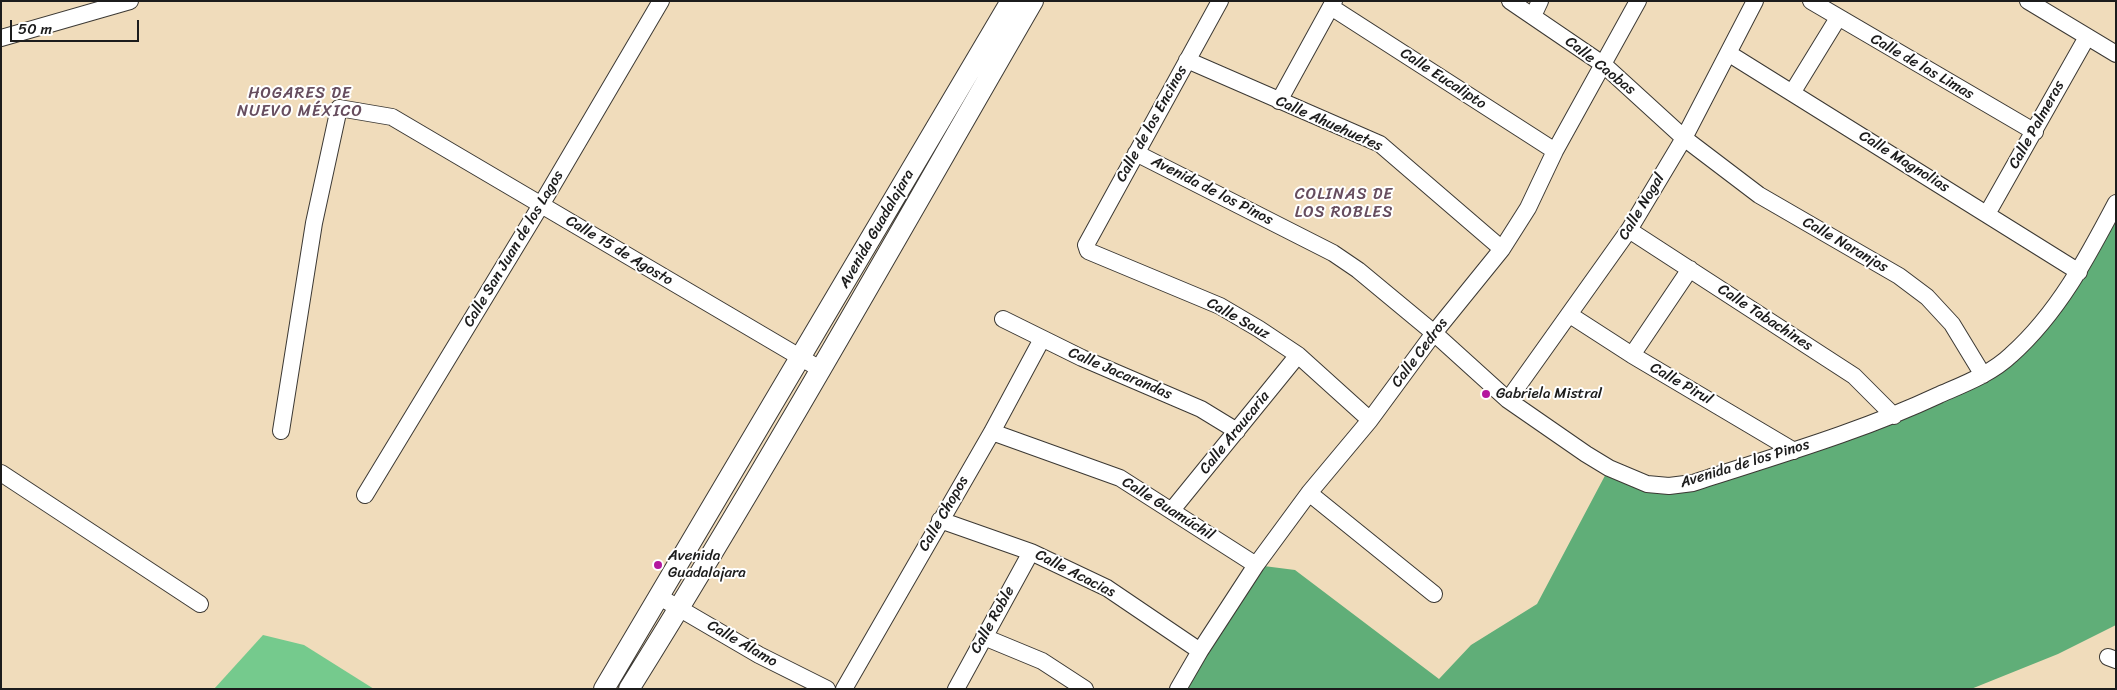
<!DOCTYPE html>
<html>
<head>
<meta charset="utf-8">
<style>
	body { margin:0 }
	#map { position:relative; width:2117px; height:690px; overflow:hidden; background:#f0dcbb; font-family:Sriracha,sans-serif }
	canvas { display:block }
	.frame { position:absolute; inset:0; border:2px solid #1c1c1c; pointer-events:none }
	.scale { position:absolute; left:10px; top:20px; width:129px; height:22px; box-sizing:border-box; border:2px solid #1c1c1c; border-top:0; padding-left:6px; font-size:15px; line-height:18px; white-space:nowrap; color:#1c1c1c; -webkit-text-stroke:4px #fff; paint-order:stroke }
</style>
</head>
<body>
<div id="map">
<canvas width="2117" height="690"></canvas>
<div class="frame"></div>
<div class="scale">50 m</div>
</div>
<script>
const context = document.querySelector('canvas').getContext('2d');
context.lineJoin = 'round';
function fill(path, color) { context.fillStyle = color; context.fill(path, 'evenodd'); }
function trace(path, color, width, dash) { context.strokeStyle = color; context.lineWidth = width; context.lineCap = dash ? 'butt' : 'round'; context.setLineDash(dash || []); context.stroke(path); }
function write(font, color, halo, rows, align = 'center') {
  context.font = font + ' Sriracha,sans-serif'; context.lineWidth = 4; context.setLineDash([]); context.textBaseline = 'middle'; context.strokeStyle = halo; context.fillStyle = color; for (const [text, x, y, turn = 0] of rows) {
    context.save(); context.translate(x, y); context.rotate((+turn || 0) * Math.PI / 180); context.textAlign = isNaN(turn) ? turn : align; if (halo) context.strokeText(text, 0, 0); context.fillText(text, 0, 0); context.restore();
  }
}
fill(new Path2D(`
	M 263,635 L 304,645 L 374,689 L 214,689 Z`), '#75ca8d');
fill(new Path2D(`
	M 2116,203 L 2116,625 L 2058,654 L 1971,689 L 1178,689 L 1256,565 L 1295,570 L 1439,679 L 1471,645 L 1537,604 L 1609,468 L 1669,486 L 1894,416 L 2025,341 Z`), '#60ae78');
const minor = new Path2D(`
	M 1220,1 L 1086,245 L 1088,251 L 1220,306 L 1259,329 L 1298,355 L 1370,420
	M 1510,1 L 1604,65 L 1684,138 L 1759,195 L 1899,276 L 1927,297 L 1952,324 L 1983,375
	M 1811,1 L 2035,132
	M 2028,1 L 2116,54
	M 1331,7 L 1555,151
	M 1533,16 L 1540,1
	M 1,38 L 130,1
	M 1728,53 L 2079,272
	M 1187,60 L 1380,144 L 1502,249
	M 1792,93 L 1838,18
	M 1279,101 L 1334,1
	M 1136,153 L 1333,253 L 1358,270 L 1434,333 L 1508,400 L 1586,454 L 1609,468 L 1647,484 L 1669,486 L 1693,483 C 1776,456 1860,432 1939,395 C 1964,384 1991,374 2011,355 C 2058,313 2087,258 2116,203
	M 1987,214 L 2087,37
	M 1629,230 L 1854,376 L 1894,416
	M 1570,315 L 1632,355 L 1794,451
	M 1003,319 L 1082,358 L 1201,409 L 1237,431
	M 1632,355 L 1690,269
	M 1508,400 L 1629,230 L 1684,138 L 1755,1
	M 281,431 L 314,223 L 339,108 L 392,117 L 820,369
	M 992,432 L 1120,478 L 1256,565
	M 1,473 L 200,604
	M 1309,493 L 1434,594
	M 365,495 L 541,205 L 661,1
	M 1172,510 L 1298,355
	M 940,520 L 1031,552 L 1107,588 L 1200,651
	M 658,596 L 759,655 L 827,689
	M 984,637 L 1042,661 L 1085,689
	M 2108,657 L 2116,660
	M 844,689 L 992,432 L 1042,339
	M 956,689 L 1031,552
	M 1178,689 L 1200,651 L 1256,565 L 1309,493 L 1370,420 L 1434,333 L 1502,249 L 1528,208 L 1555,151 L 1638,1`);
const tertiary = new Path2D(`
	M 604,689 L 1011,1
	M 629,689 C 770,463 900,231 1033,1`);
trace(minor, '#3c3934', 18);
trace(tertiary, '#3c3934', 22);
trace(minor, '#fff', 16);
trace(tertiary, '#fff', 20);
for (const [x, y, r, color] of [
	[1486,394,5,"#b5179e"],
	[658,565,5,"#b5179e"]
]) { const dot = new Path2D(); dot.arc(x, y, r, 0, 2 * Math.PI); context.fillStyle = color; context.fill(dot); trace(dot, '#fff', 2); }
write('15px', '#1c1c1c', '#fff', [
	["Calle Caobas",1600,66,38],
	["Calle de las Limas",1922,67,30],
	["Calle Eucalipto",1443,79,33],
	["Calle de los Encinos",1152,124,-61],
	["Calle Ahuehuetes",1329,124,24],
	["Calle Palmeras",2037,125,-61],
	["Calle Magnolias",1904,162,32],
	["Avenida de los Pinos",1212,191,27],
	["Calle Nogal",1642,207,-59],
	["Avenida Guadalajara",877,229,-60],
	["Calle Naranjos",1845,245,30],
	["Calle San Juan de los Lagos",514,249,-59],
	["Calle 15 de Agosto",619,251,31],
	["Calle Tabachines",1765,318,33],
	["Calle Sauz",1238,319,29],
	["Calle Cedros",1420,353,-53],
	["Calle Jacarandas",1120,374,23],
	["Calle Pirul",1681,384,30],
	["Calle Araucaria",1235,433,-51],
	["Avenida de los Pinos",1745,464,-17],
	["Calle Guamúchil",1168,509,32],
	["Calle Chopos",944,514,-60],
	["Calle Acacias",1075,574,27],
	["Calle Roble",993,620,-61],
	["Calle Álamo",742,644,30]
]);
write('15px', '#1c1c1c', '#fff', [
	["Gabriela Mistral",1496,394],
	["Avenida",668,556],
	["Guadalajara",668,573]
], 'left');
context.letterSpacing = '1px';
write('16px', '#664d5e', '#fff', [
	["HOGARES DE",300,94],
	["NUEVO MÉXICO",300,112],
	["COLINAS DE",1344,195],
	["LOS ROBLES",1344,213]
]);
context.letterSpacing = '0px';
</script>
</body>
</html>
